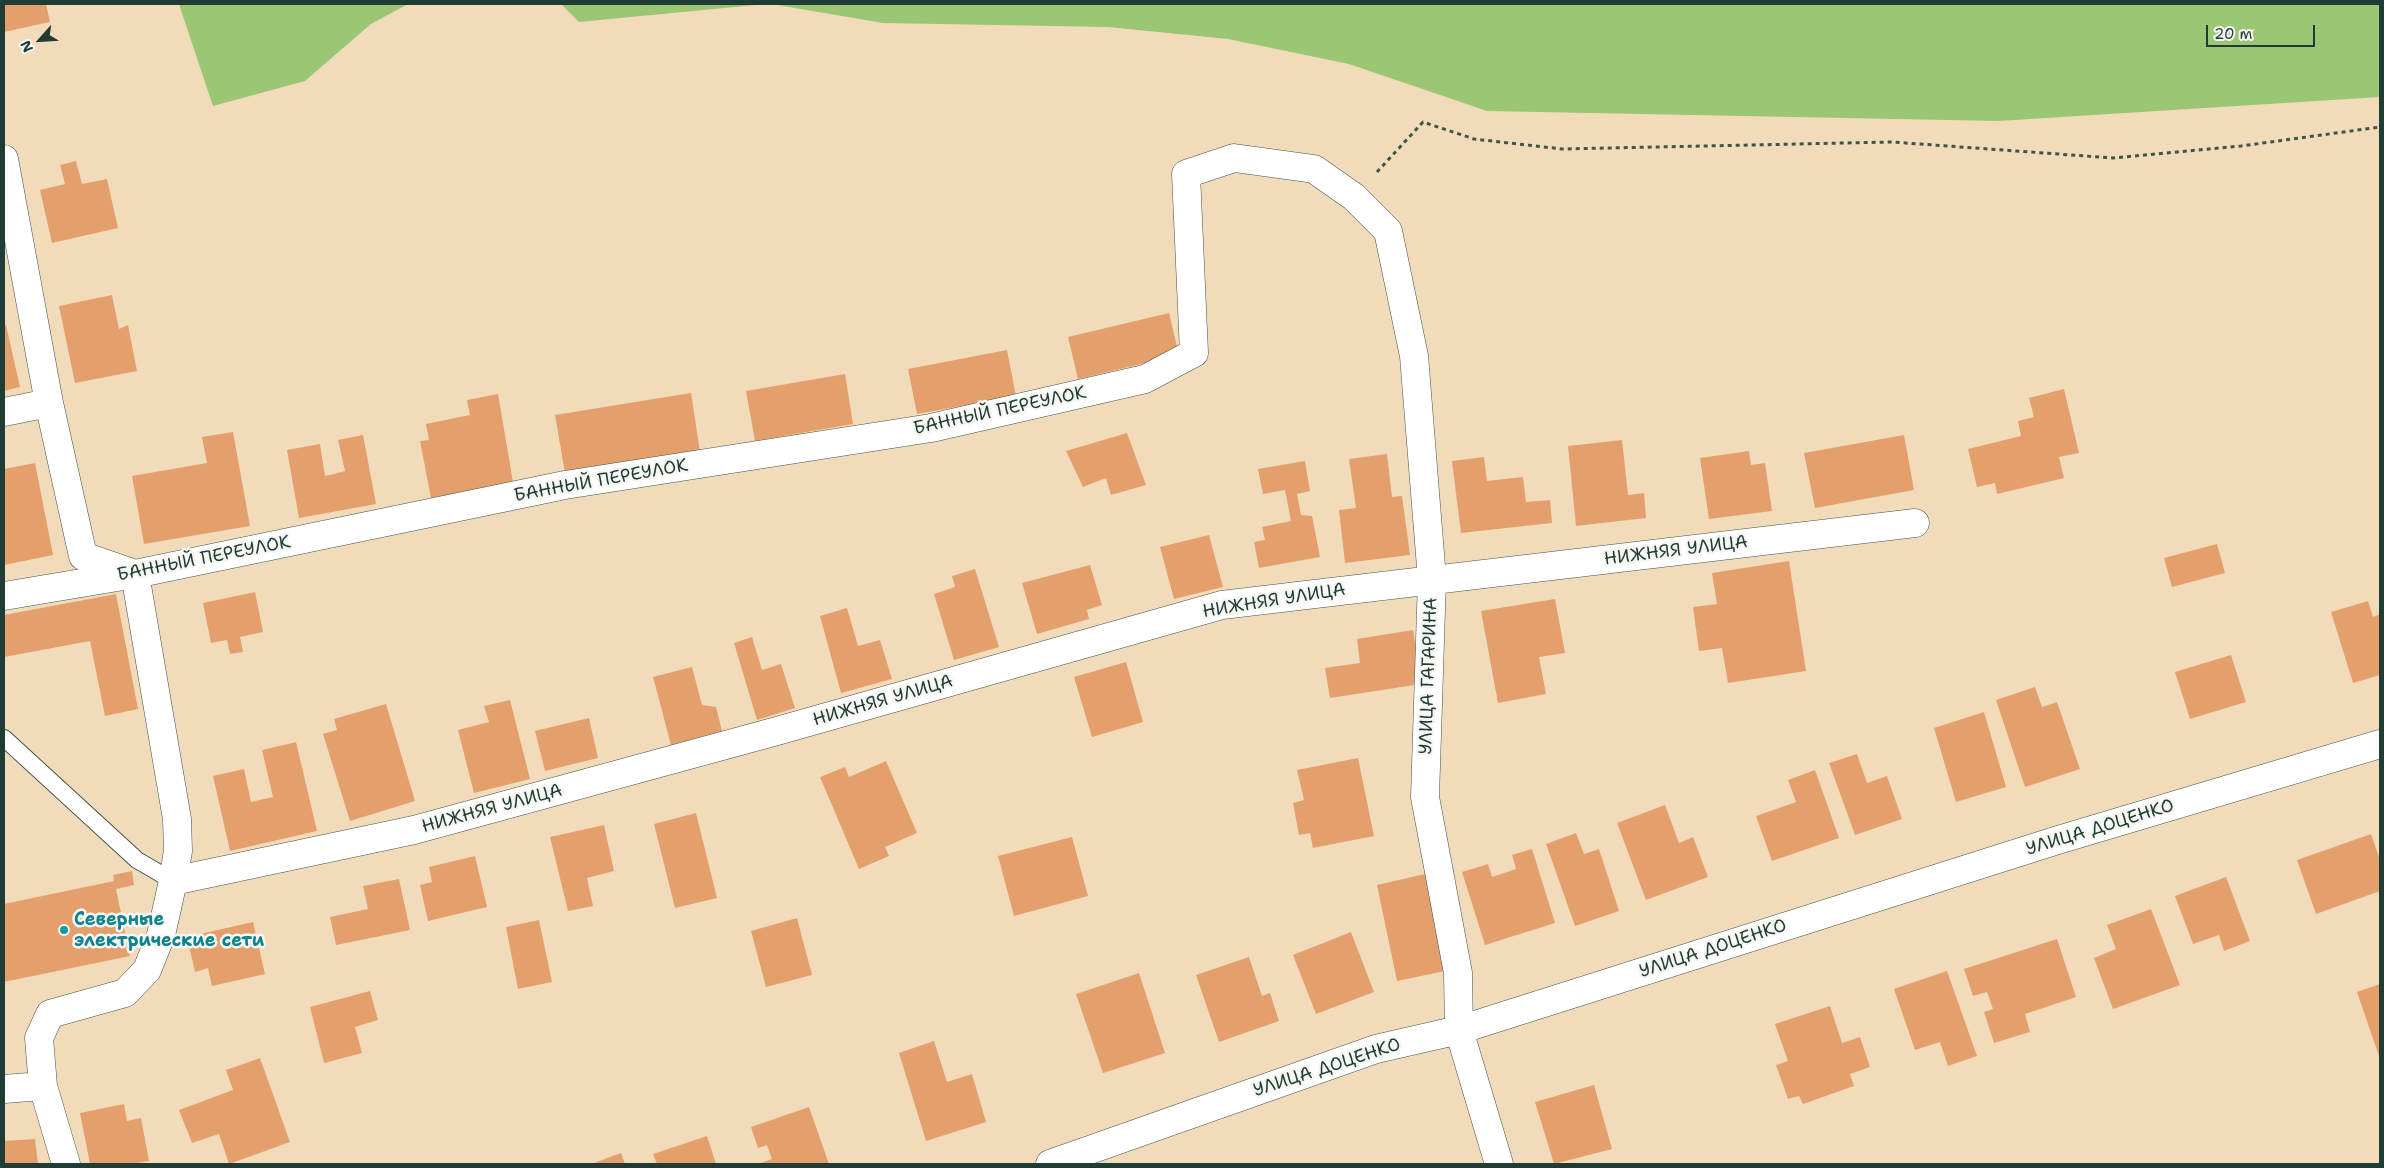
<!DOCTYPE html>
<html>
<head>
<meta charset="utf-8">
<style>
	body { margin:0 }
	#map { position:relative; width:2384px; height:1168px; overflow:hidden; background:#f2dbbb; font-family:"Shantell Sans",sans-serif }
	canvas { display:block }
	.frame { position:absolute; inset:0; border:5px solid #1f3d34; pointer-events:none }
	.north { position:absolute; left:15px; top:15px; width:50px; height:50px; -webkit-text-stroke:4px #f6f6f2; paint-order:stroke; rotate:244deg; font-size:14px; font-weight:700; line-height:20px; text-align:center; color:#1f3d34 }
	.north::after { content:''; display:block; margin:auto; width:18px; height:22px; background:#1f3d34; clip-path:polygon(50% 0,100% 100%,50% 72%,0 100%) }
	.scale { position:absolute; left:2206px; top:25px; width:109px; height:22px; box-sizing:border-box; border:2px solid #1f3d34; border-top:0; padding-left:6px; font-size:15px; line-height:18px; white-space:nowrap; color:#1f3d34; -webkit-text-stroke:4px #f6f6f2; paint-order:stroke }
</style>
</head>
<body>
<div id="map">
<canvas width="2384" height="1168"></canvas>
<div class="frame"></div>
<div class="north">N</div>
<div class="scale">20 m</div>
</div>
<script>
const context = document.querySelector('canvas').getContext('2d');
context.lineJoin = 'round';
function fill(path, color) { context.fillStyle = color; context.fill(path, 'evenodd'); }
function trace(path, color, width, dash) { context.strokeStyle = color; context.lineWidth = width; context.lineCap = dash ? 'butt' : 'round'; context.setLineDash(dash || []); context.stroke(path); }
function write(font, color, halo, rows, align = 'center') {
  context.font = font + ' "Shantell Sans",sans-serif'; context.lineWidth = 5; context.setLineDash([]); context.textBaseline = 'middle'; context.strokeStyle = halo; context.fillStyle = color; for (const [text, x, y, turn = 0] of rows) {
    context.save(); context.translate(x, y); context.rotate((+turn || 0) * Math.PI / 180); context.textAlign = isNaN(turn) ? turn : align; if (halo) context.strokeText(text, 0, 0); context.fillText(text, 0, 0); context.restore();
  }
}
fill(new Path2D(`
	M 179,4 L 408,4 L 371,24 L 305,81 L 213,106 Z
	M 561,4 L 766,4 L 579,22 Z
	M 771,4 L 2380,4 L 2380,97 L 1998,121 L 1487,111 L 1349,64 L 1228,39 L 1108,27 L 883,23 Z`), '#9bc673');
fill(new Path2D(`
	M 4,4 L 46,4 L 50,22 L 4,32 Z
	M 76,161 L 82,184 L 107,179 L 118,228 L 52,243 L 40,190 L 65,184 L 60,165 Z
	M 112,295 L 119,329 L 128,325 L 137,371 L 75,383 L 59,306 Z
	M 1169,313 L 1179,355 L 1078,379 L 1068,337 Z
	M 4,325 L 6,325 L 20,387 L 4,391 Z
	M 1007,350 L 1016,396 L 917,414 L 908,369 Z
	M 845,374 L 853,424 L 755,441 L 746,391 Z
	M 2064,389 L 2079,453 L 2059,457 L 2064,478 L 1997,494 L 1995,483 L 1977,487 L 1968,449 L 2021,436 L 2018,421 L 2034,417 L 2029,398 Z
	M 691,393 L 700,452 L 565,473 L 555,415 Z
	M 498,394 L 513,482 L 431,498 L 420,441 L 429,440 L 426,424 L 470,415 L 467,400 Z
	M 233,432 L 250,526 L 144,544 L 132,476 L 207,463 L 202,437 Z
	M 1127,433 L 1146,485 L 1111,495 L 1106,478 L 1083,487 L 1066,451 Z
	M 363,435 L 376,504 L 299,518 L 287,450 L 320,444 L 325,476 L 334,474 L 345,471 L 338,440 Z
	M 1904,435 L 1914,490 L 1815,508 L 1804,453 Z
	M 1622,440 L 1628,495 L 1644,493 L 1646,518 L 1576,526 L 1568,446 Z
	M 1749,451 L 1751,465 L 1765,463 L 1772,511 L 1709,519 L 1700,458 Z
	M 1387,454 L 1392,497 L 1402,496 L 1410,555 L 1345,563 L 1339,510 L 1356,508 L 1349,459 Z
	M 1484,457 L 1487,481 L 1523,477 L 1526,502 L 1550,500 L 1552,523 L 1461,533 L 1452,461 Z
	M 1305,461 L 1310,491 L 1297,494 L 1301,515 L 1312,516 L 1320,557 L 1259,568 L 1254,542 L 1265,540 L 1262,527 L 1291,521 L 1285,490 L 1263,494 L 1258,469 Z
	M 35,463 L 53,555 L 4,565 L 4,469 Z
	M 1209,535 L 1223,587 L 1174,599 L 1160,547 Z
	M 2217,544 L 2225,573 L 2172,587 L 2164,558 Z
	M 1789,561 L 1806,671 L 1728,683 L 1722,648 L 1699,651 L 1693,607 L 1717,604 L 1712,573 Z
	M 1090,565 L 1102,605 L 1087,610 L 1089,619 L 1037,634 L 1022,583 Z
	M 975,569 L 999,647 L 954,660 L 934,594 L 955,587 L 952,576 Z
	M 255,592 L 263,632 L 240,637 L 243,652 L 230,654 L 227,640 L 211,643 L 203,603 Z
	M 116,594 L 138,709 L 105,716 L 90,641 L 4,657 L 4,615 Z
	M 1555,599 L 1565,653 L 1539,657 L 1546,694 L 1498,703 L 1481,611 Z
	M 2368,601 L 2373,617 L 2380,614 L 2380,675 L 2353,683 L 2331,612 Z
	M 847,608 L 858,646 L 880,640 L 892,679 L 841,693 L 820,616 Z
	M 1413,630 L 1421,684 L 1330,698 L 1325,668 L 1360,663 L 1357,639 Z
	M 752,637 L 762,670 L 781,664 L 795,708 L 757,720 L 734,643 Z
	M 2231,655 L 2246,702 L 2190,719 L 2175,672 Z
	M 1126,662 L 1143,722 L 1092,737 L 1074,677 Z
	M 692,667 L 702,705 L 716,707 L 722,731 L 671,745 L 653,677 Z
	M 2035,687 L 2042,707 L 2057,702 L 2080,769 L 2025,787 L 1996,700 Z
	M 510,700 L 530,779 L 474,793 L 458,730 L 489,722 L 484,706 Z
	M 386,704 L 415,801 L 350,821 L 323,734 L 337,730 L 334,719 Z
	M 1984,712 L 2006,787 L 1956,802 L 1934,728 Z
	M 589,718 L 598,758 L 545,771 L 535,731 Z
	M 296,742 L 317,831 L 230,851 L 213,776 L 244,769 L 251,802 L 273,797 L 262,750 Z
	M 1857,754 L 1867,783 L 1887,776 L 1902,819 L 1855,835 L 1829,763 Z
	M 1358,758 L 1374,836 L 1313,848 L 1310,833 L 1299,835 L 1293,803 L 1304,800 L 1297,770 Z
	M 886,761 L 917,833 L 885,847 L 889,856 L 859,869 L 820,777 L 845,767 L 849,777 Z
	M 1815,770 L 1839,838 L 1772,861 L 1756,816 L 1796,802 L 1788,780 Z
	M 1665,805 L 1679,843 L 1693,837 L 1708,877 L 1646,900 L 1617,823 Z
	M 696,813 L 717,898 L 675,908 L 654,824 Z
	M 604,825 L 614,871 L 587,878 L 593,906 L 568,911 L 550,837 Z
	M 1576,833 L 1584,854 L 1599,849 L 1619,911 L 1575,926 L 1546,844 Z
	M 2371,834 L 2380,860 L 2380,891 L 2316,914 L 2297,860 Z
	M 1072,837 L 1088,896 L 1014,916 L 998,856 Z
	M 1532,849 L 1555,923 L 1485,945 L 1462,872 L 1488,864 L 1492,877 L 1516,869 L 1512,855 Z
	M 475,856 L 487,907 L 428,921 L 420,885 L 432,882 L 429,867 Z
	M 132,871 L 134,885 L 116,889 L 130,956 L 4,982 L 4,904 L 114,881 L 113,875 Z
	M 1425,874 L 1445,971 L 1397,981 L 1377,885 Z
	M 2226,877 L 2250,941 L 2224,951 L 2219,935 L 2193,944 L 2175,896 Z
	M 399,879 L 410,930 L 336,945 L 330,917 L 368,909 L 363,886 Z
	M 2151,909 L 2180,985 L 2113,1009 L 2094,958 L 2116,949 L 2107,925 Z
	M 797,918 L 812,975 L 766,987 L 751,931 Z
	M 539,920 L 552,982 L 518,989 L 506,927 Z
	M 253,922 L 265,974 L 212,986 L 208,968 L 195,972 L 187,937 Z
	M 1351,932 L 1374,992 L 1316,1014 L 1293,955 Z
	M 2057,939 L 2076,997 L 2025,1014 L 2030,1032 L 1994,1043 L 1984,1012 L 1993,1009 L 1987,992 L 1973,996 L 1964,969 Z
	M 1249,957 L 1262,996 L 1270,993 L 1279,1021 L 1219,1042 L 1196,975 Z
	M 1947,971 L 1977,1056 L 1948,1066 L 1940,1042 L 1915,1050 L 1894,989 Z
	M 1139,973 L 1165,1053 L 1103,1073 L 1076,994 Z
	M 2380,984 L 2380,1059 L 2357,992 Z
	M 370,991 L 378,1020 L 355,1027 L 362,1053 L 324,1063 L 310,1007 Z
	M 1830,1006 L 1842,1043 L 1860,1037 L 1870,1067 L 1850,1074 L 1854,1086 L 1803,1104 L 1799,1096 L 1788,1099 L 1776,1065 L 1788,1061 L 1775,1024 Z
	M 934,1041 L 947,1082 L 972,1074 L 986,1122 L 926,1141 L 899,1053 Z
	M 260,1058 L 290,1142 L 229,1164 L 219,1134 L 192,1143 L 179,1110 L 233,1090 L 226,1070 Z
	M 1594,1085 L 1612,1149 L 1554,1164 L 1535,1102 Z
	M 124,1104 L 127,1121 L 141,1118 L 149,1161 L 130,1164 L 90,1164 L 80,1113 Z
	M 809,1107 L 829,1164 L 758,1164 L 772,1159 L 767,1145 L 758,1148 L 751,1127 Z
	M 707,1136 L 716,1164 L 657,1164 L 653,1154 Z
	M 35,1139 L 38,1164 L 4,1164 L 4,1141 Z
	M 621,1153 L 625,1164 L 594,1164 L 594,1163 Z`), '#e4a06c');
const lane = new Path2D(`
	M 4,738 L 137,860 L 173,881`);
const street = new Path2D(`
	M 4,159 L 49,403 L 83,556 L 135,574 L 177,819 L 178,851 L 173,881
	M 4,412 L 49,403
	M 4,596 L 135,574 L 565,485 L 931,428 L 1145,379 L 1194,353 L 1186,174 L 1234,158 L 1314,169 L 1354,197 L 1388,231 L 1414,356 L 1432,579 L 1425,797 L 1458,973 L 1459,1030 L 1499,1164
	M 43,1086 L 66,1164
	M 4,1089 L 43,1086 L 39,1038 L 50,1014 L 125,993 L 147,970 L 161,935 L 173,881 L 414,830 L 777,731 L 1222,605 L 1915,523
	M 1050,1164 L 1376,1049 L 1459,1030 L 2058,840 L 2380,744`);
trace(lane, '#3f5548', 18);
trace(street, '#3f5548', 29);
trace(new Path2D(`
	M 1377,172 L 1423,122 L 1474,139 L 1562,149 L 1892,142 L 2113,158 L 2241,146 L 2380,127`), '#3f5548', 3, [4, 4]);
trace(lane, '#fff', 16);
trace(street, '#fff', 28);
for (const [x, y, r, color] of [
	[64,930,5,"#0f9aa8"]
]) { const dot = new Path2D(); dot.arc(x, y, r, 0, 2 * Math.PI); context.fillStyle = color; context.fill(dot); trace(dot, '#f6f6f2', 2); }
write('18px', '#1f3d34', '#f6f6f2', [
	["БАННЫЙ ПЕРЕУЛОК",1000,411,-12],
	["БАННЫЙ ПЕРЕУЛОК",601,481,-10],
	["НИЖНЯЯ УЛИЦА",1676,551,-7],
	["БАННЫЙ ПЕРЕУЛОК",204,559,-11],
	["НИЖНЯЯ УЛИЦА",1274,601,-9],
	["УЛИЦА ГАГАРИНА",1429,676,-88],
	["НИЖНЯЯ УЛИЦА",883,701,-16],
	["НИЖНЯЯ УЛИЦА",492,809,-15],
	["УЛИЦА ДОЦЕНКО",2100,828,-17],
	["УЛИЦА ДОЦЕНКО",1713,949,-18],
	["УЛИЦА ДОЦЕНКО",1327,1068,-18]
]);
write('bold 18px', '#0d838f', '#f6f6f2', [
	["Северные",74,920],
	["электрические сети",74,941]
], 'left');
</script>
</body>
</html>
